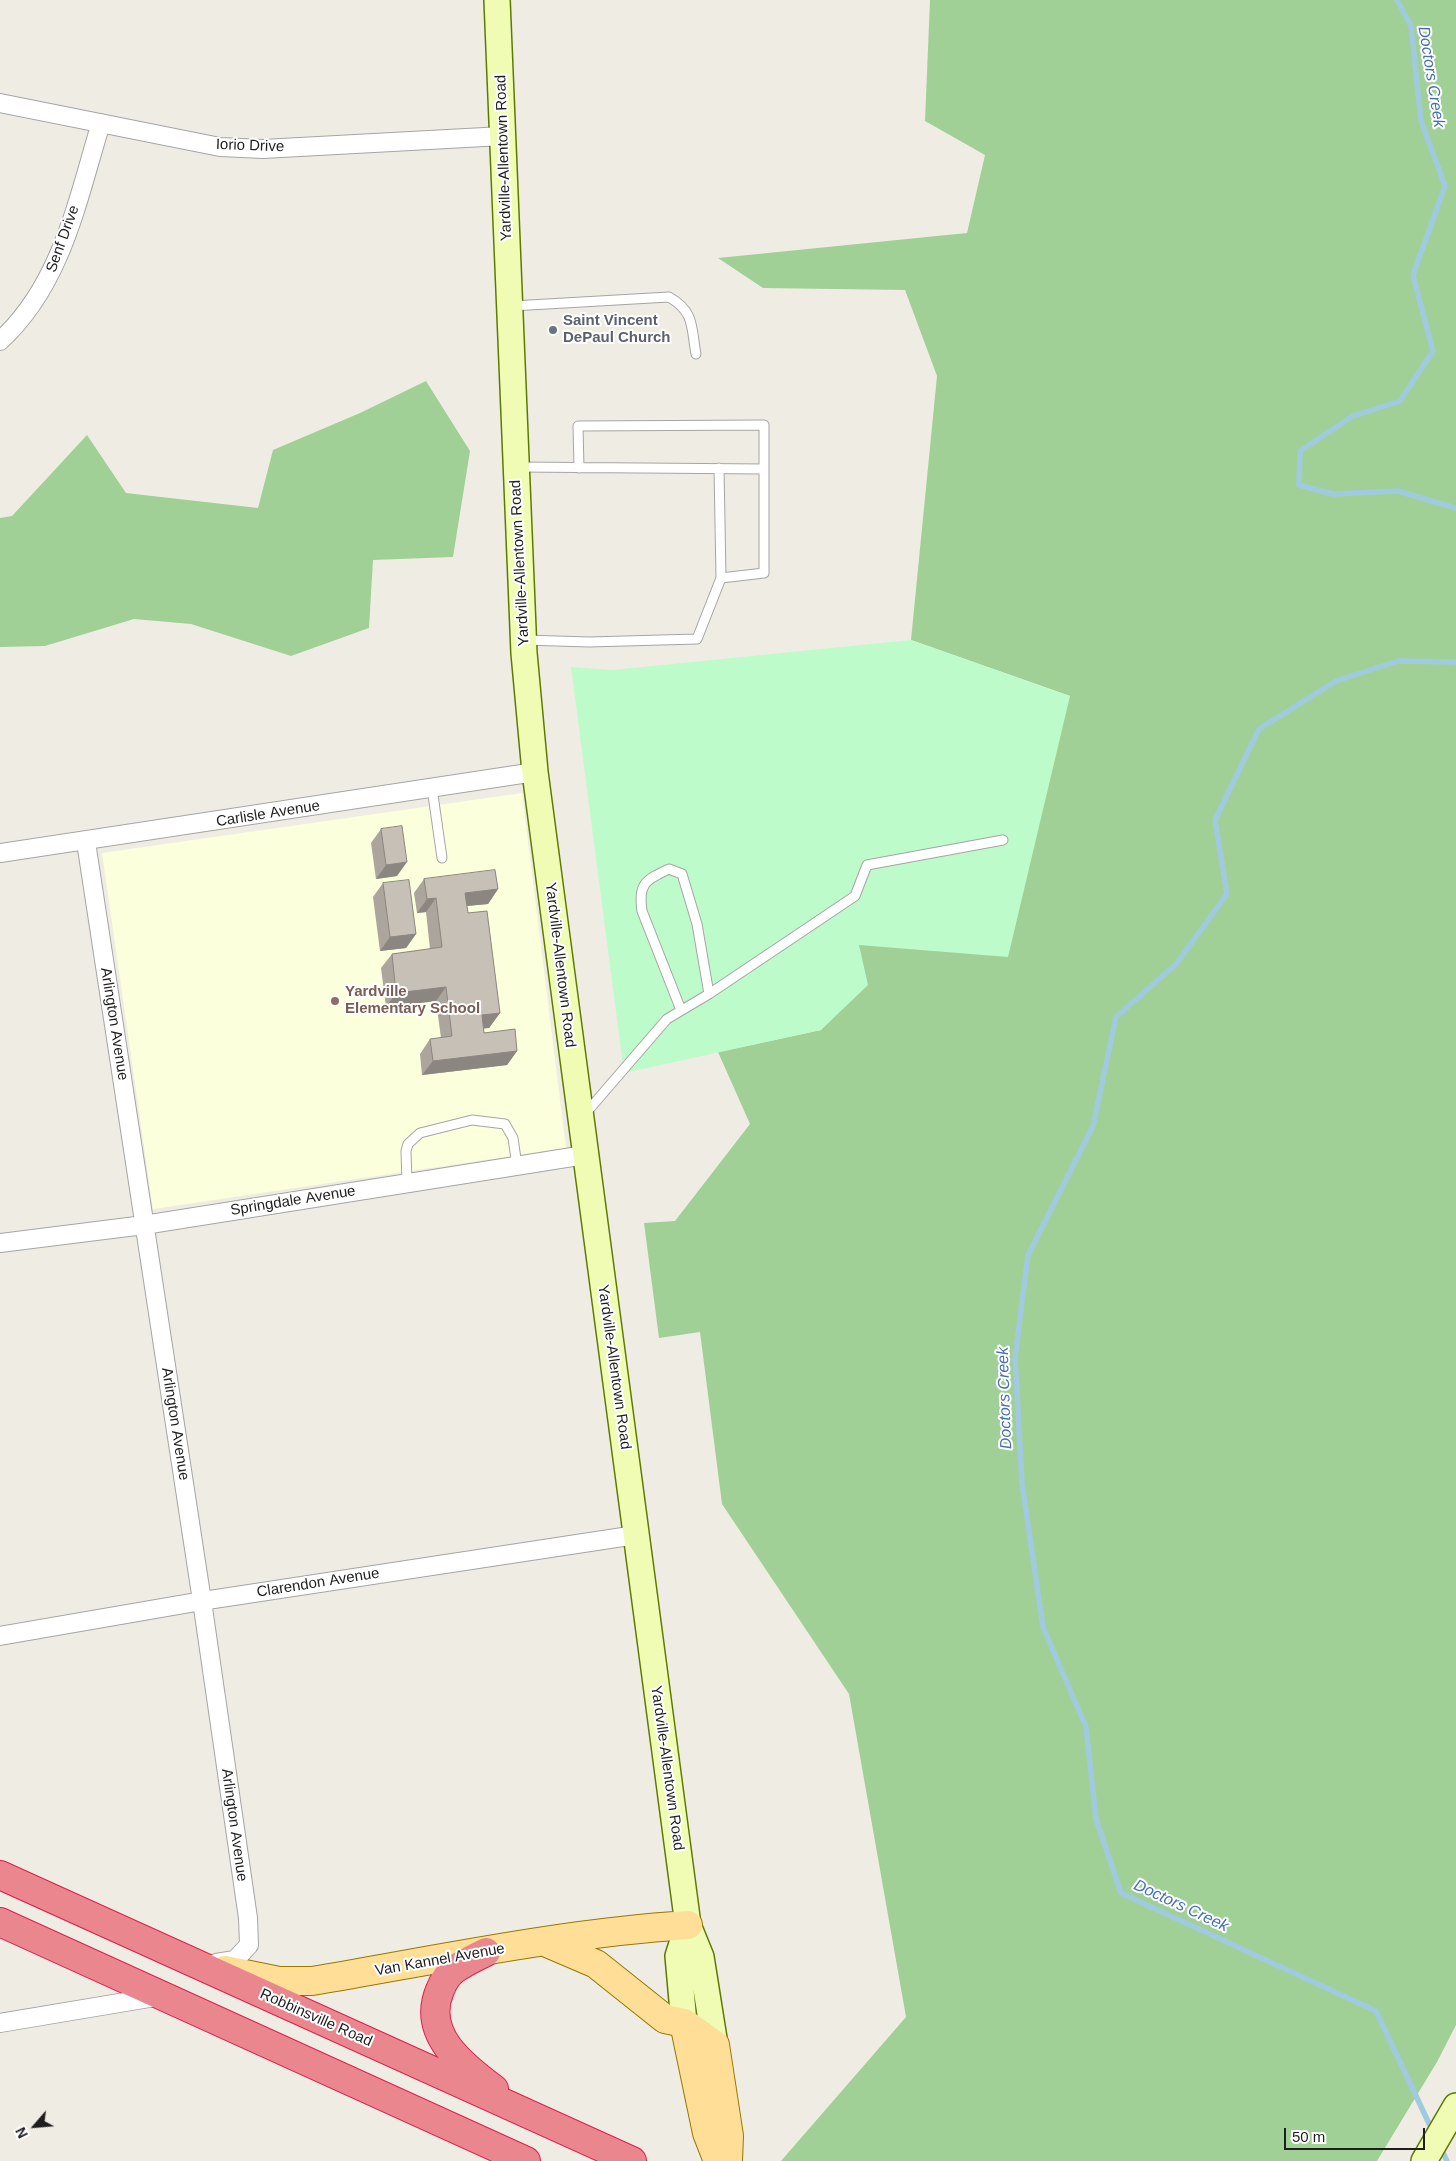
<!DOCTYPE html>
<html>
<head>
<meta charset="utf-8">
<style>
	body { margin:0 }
	#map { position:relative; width:1456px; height:2161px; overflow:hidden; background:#efede3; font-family:Helvetica,sans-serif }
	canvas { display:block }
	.north { position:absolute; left:10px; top:2101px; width:50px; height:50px; -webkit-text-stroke:4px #fff; paint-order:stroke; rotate:243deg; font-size:14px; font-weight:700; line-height:20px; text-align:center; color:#1e1e1e }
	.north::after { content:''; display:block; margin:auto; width:18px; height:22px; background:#1e1e1e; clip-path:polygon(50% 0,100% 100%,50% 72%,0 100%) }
	.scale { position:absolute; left:1284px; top:2128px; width:141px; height:22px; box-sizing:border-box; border:2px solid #1e1e1e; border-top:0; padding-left:6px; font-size:15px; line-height:18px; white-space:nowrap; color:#1e1e1e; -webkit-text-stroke:4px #fff; paint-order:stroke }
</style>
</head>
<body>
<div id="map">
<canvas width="1456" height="2161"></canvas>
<div class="north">N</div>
<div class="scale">50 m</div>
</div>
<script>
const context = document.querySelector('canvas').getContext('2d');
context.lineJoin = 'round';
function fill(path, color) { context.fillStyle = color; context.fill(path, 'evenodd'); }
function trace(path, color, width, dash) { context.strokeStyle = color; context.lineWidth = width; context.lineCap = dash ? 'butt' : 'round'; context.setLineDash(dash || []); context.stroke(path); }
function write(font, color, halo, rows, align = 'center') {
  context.font = font + ' Helvetica,sans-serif'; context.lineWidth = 4; context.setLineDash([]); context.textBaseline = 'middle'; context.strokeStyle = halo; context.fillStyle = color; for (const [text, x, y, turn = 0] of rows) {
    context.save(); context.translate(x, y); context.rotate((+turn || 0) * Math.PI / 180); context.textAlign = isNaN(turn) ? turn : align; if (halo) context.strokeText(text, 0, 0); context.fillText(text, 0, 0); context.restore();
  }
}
fill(new Path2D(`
	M 522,793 L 566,1148 L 153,1209 L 102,853 Z`), '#fbffdc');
fill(new Path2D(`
	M 930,0 L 1456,0 L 1456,2025 L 1437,2062 L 1377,2161 L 781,2161 L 906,2017 L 849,1694 L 722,1504 L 700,1332 L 659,1338 L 644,1223 L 675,1221 L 750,1124 L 718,1052 L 821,1030 L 859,945 L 1070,696 L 911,640 L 937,376 L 905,290 L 763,288 L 718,258 L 967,233 L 985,155 L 925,121 Z
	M 426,381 L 470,451 L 453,557 L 373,560 L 369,628 L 291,656 L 191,624 L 134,619 L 45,646 L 0,647 L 0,518 L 12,516 L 87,435 L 126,493 L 258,508 L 273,450 L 360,413 Z`), '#a0d096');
fill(new Path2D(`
	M 911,640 L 1070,696 L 1008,957 L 859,945 L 868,985 L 821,1030 L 624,1073 L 571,667 L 612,670 Z`), '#befbca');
trace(new Path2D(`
	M 1397,0 L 1411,26 L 1421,121 L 1445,186 L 1413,275 L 1433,351 L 1400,401 L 1353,416 L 1300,451 L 1299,485 L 1333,494 L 1398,491 L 1456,508
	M 1433,2132 L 1376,2011 L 1121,1893 L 1096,1819 L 1086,1727 L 1043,1627 L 1022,1483 L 1015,1358 L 1028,1255 L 1093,1126 L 1116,1017 L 1176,964 L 1227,894 L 1215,820 L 1259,729 L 1336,681 L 1398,661 L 1456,662
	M 1440,2147 L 1447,2161`), '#a2cadf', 5.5);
const lane = new Path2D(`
	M 512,306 L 669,297 C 695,312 691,327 696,354
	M 518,467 L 764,469
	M 719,468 L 721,578
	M 525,640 L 589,642 L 697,639 L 721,578 L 764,573 L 764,425 L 578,426 L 579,468
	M 432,788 L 442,858
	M 681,1010 L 642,911 C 638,884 645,880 669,869 L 682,874 L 697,924 L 709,994
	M 585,1114 L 667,1019 L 709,994 L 855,896 L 867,865 L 1003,840
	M 407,1183 L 406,1151 L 408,1144 L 420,1133 L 472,1120 L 505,1124 L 513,1138 L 517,1166`);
const street = new Path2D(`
	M 0,103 L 220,147 L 263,149 L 503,136
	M 0,341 C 62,284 77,201 101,123
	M 86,842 L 202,1601 L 248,1918 L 249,1945 L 235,1960 L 216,1963
	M 0,853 L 535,772
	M 0,1243 L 144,1225 L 585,1155
	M 0,1636 L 202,1601 L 636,1535
	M 0,2023 L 161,1996`);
const secondary = new Path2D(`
	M 497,0 L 524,653 L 535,772 L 688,1925 L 701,1957 L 715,2045
	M 684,2023 L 678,1956 L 688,1925
	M 1424,2161 L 1456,2106`);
const primary = new Path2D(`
	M 547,1943 L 596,1964 L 665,2019 L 684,2023 L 715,2045 L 729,2136 L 728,2161
	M 225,1970 L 279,1981 L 312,1981 C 436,1960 562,1933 688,1925
	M 684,2023 L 707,2133 L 718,2161`);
const highway = new Path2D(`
	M 0,1875 L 632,2161
	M 0,1922 L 526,2161
	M 486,1952 C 476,1957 465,1962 455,1969 C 448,1974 443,1982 440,1990 C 421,2034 463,2066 494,2089`);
trace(lane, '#a5a5a5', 11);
trace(street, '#a5a5a5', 20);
trace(secondary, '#5e7901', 28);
trace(primary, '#977700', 30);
trace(highway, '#e01d49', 30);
trace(lane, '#fff', 9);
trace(street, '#fff', 18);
trace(secondary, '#f0fcb4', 25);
trace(primary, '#ffdf98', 28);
trace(highway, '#ea878e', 28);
fill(new Path2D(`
	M 381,829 L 397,876 L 376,879 L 371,843 Z
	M 424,879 L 498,889 L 488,904 L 467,906 L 468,913 L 500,1013 L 489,1028 L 483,1028 L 484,1033 L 517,1051 L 507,1065 L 422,1075 L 420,1054 L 430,1039 L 441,1038 L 436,1001 L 386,1007 L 381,968 L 392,954 L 430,949 L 426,912 L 417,913 L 414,893 Z
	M 383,883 L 416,934 L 406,948 L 380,951 L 373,897 Z`), '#aba59d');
fill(new Path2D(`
	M 407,862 L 397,876 L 376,879 L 386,865 Z
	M 498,889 L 488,904 L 455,907 L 465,893 Z
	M 436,898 L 426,912 L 417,913 L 427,899 Z
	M 416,934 L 406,948 L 380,951 L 390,937 Z
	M 446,987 L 436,1001 L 386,1007 L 396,993 Z
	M 500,1013 L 489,1028 L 472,1030 L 482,1015 Z
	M 517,1051 L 507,1065 L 422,1075 L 433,1061 Z`), '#8b867f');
const building = new Path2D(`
	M 402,826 L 407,862 L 386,865 L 381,829 Z
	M 495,870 L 498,889 L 465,893 L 468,913 L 487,911 L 500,1013 L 482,1015 L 484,1033 L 515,1029 L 517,1051 L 433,1061 L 430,1039 L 452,1036 L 446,987 L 396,993 L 392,954 L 442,947 L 436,898 L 427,899 L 424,879 Z
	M 409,880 L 416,934 L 390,937 L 383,883 Z`);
fill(building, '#c7c0b6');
trace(building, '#8b867f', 1);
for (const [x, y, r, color] of [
	[553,330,5,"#6b7280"],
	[335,1001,5,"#8d6e63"]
]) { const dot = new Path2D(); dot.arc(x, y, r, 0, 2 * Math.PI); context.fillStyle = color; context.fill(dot); trace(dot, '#fff', 2); }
write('15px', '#1e1e1e', '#fff', [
	["Iorio Drive",250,146,2],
	["Yardville-Allentown Road",504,158,-92],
	["Senf Drive",63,239,-70],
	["Yardville-Allentown Road",520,563,-93],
	["Carlisle Avenue",268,814,-9],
	["Yardville-Allentown Road",560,965,83],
	["Arlington Avenue",114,1024,81],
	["Springdale Avenue",293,1201,-9],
	["Yardville-Allentown Road",614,1367,82],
	["Arlington Avenue",175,1424,81],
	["Clarendon Avenue",318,1583,-9],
	["Yardville-Allentown Road",667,1768,82],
	["Arlington Avenue",234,1825,82],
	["Van Kannel Avenue",440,1960,-10],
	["Robbinsville Road",316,2018,24]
]);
write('bold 15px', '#5b616d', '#fff', [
	["Saint Vincent",563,321],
	["DePaul Church",563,338]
], 'left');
write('bold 15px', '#785e54', '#fff', [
	["Yardville",345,992],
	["Elementary School",345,1009]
], 'left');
write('italic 16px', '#466fb1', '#fff', [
	["Doctors Creek",1431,77,81],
	["Doctors Creek",1005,1398,-92],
	["Doctors Creek",1181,1906,25]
]);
</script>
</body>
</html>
